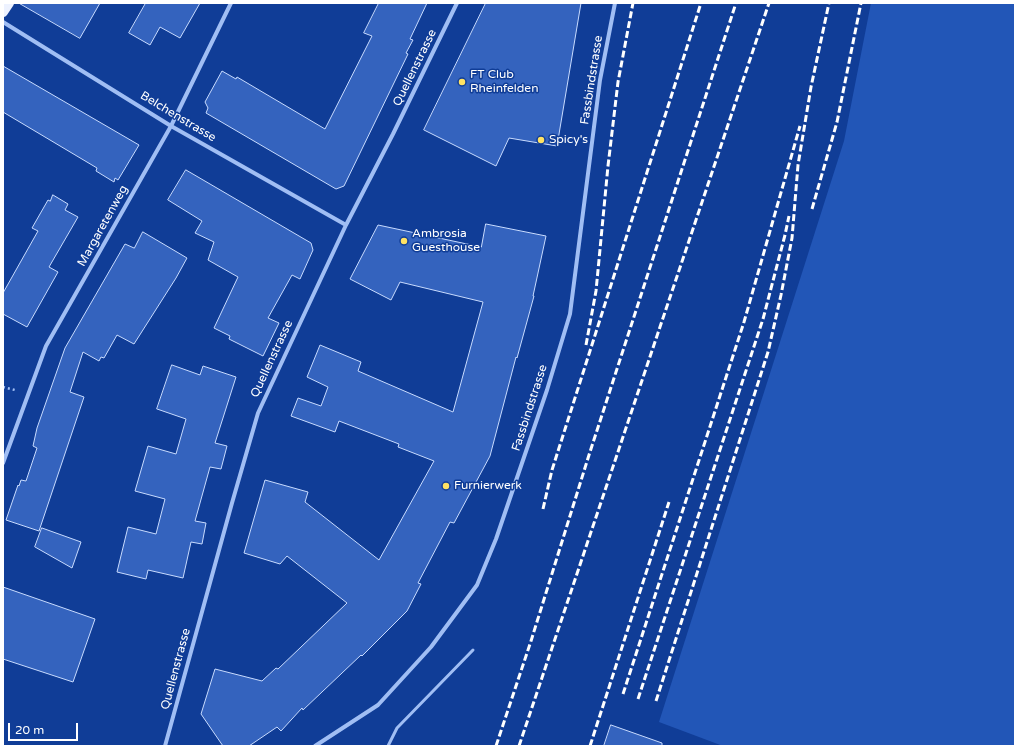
<!DOCTYPE html>
<html>
<head>
<meta charset="utf-8">
<style>
	body { margin:0 }
	#map { position:relative; width:1018px; height:749px; overflow:hidden; background:#103d97; font-family:"Varela Round",sans-serif }
	canvas { display:block }
	.frame { position:absolute; inset:0; border:4px solid #fff; pointer-events:none }
	.scale { position:absolute; left:8px; top:723px; width:70px; height:18px; box-sizing:border-box; border:2px solid #fff; border-top:0; padding-left:5px; font-size:12px; line-height:14px; white-space:nowrap; color:#fff; -webkit-text-stroke:3px #103d97; paint-order:stroke }
</style>
</head>
<body>
<div id="map">
<canvas width="1018" height="749"></canvas>
<div class="frame"></div>
<div class="scale">20 m</div>
</div>
<script>
const context = document.querySelector('canvas').getContext('2d');
context.lineJoin = 'round';
function fill(path, color) { context.fillStyle = color; context.fill(path, 'evenodd'); }
function trace(path, color, width, dash) { context.strokeStyle = color; context.lineWidth = width; context.lineCap = dash ? 'butt' : 'round'; context.setLineDash(dash || []); context.stroke(path); }
function write(font, color, halo, rows, align = 'center') {
  context.font = font + ' "Varela Round",sans-serif'; context.lineWidth = 3; context.setLineDash([]); context.textBaseline = 'middle'; context.strokeStyle = halo; context.fillStyle = color; for (const [text, x, y, turn = 0] of rows) {
    context.save(); context.translate(x, y); context.rotate((+turn || 0) * Math.PI / 180); context.textAlign = isNaN(turn) ? turn : align; if (halo) context.strokeText(text, 0, 0); context.fillText(text, 0, 0); context.restore();
  }
}
fill(new Path2D(`
	M 871,3 L 1015,3 L 1015,746 L 723,746 L 659,722 L 844,141 Z`), '#2256b7');
const building = new Path2D(`
	M 19,3 L 100,3 L 80,38 Z
	M 146,3 L 200,3 L 180,38 L 160,27 L 150,45 L 129,33 Z
	M 379,3 L 427,3 L 410,39 L 413,40 L 406,53 L 408,54 L 344,186 L 336,189 L 206,113 L 208,108 L 205,102 L 222,71 L 236,79 L 237,77 L 325,129 L 372,36 L 364,33 Z
	M 486,3 L 581,3 L 557,146 L 509,138 L 496,166 L 424,130 Z
	M 3,66 L 139,145 L 118,180 L 115,178 L 114,182 L 96,171 L 97,168 L 3,112 Z
	M 186,170 L 311,243 L 313,250 L 300,279 L 292,275 L 268,318 L 279,323 L 263,356 L 229,339 L 230,336 L 214,328 L 238,277 L 208,260 L 214,242 L 195,233 L 202,221 L 168,200 Z
	M 53,195 L 68,204 L 65,210 L 78,217 L 49,267 L 58,272 L 27,327 L 3,314 L 3,293 L 38,231 L 32,228 L 48,200 L 50,201 Z
	M 486,224 L 546,236 L 533,296 L 534,296 L 517,358 L 516,357 L 490,456 L 454,523 L 450,522 L 418,583 L 421,584 L 407,611 L 362,656 L 361,655 L 303,710 L 302,708 L 281,731 L 277,727 L 249,746 L 223,746 L 201,714 L 215,669 L 262,681 L 276,668 L 278,669 L 347,603 L 287,556 L 280,564 L 244,553 L 265,480 L 308,492 L 305,502 L 379,560 L 434,461 L 398,447 L 399,444 L 339,421 L 335,432 L 291,416 L 298,398 L 321,406 L 328,387 L 307,377 L 320,345 L 361,362 L 358,371 L 453,412 L 483,302 L 400,282 L 391,300 L 350,279 L 378,225 L 481,247 Z
	M 143,232 L 187,258 L 176,278 L 134,344 L 117,335 L 104,358 L 101,357 L 99,361 L 83,352 L 70,392 L 84,397 L 39,531 L 6,520 L 18,485 L 19,486 L 21,480 L 26,481 L 37,448 L 33,446 L 37,428 L 65,348 L 125,244 L 134,248 Z
	M 172,365 L 200,375 L 203,366 L 236,377 L 215,443 L 227,446 L 221,469 L 210,467 L 195,521 L 206,523 L 202,544 L 191,542 L 183,578 L 148,570 L 146,579 L 117,572 L 128,527 L 156,534 L 165,499 L 135,491 L 148,446 L 176,454 L 186,419 L 157,409 Z
	M 42,528 L 81,542 L 72,568 L 35,547 Z
	M 3,587 L 95,619 L 73,682 L 3,659 Z
	M 611,725 L 662,743 L 662,746 L 604,746 Z`);
fill(building, '#3463be');
trace(building, '#c8dbfe', 1);
trace(new Path2D(`
	M 3,387 L 15,390`), '#a0bef4', 2.5, [2, 3]);
trace(new Path2D(`
	M 388,746 L 397,728 L 473,650`), '#a0bef4', 3);
trace(new Path2D(`
	M 3,22 L 171,126 L 346,225
	M 3,463 L 46,346 L 171,126 L 231,3
	M 165,746 L 232,503 L 258,413 L 346,225 L 393,134 L 457,3
	M 315,746 L 378,705 L 431,647 L 477,585 L 496,539 L 547,390 L 570,314 L 600,80 L 615,3`), '#a0bef4', 4);
trace(new Path2D(`
	M 3,12 L 9,3`), '#edf2ff', 10);
trace(new Path2D(`
	M 812,209 L 837,122 L 861,3
	M 586,345 L 596,291 L 608,166 L 618,82 L 633,3
	M 543,509 L 552,470 L 701,3
	M 623,694 L 744,322 L 800,126
	M 638,699 L 763,319 L 785,235 L 789,216
	M 656,701 L 768,352 L 781,295 L 792,238 L 798,165 L 811,87 L 829,3
	M 496,746 L 531,641 L 589,455 L 736,3
	M 519,746 L 769,3
	M 590,746 L 669,502`), '#fff', 3, [7, 3]);
for (const [x, y, r, color] of [
	[462,82,4,"#ffe263"],
	[541,140,4,"#ffe263"],
	[404,241,4,"#ffe263"],
	[446,486,4,"#ffe263"]
]) { const dot = new Path2D(); dot.arc(x, y, r, 0, 2 * Math.PI); context.fillStyle = color; context.fill(dot); trace(dot, '#103d97', 1.5); }
write('12px', '#fff', '#103d97', [
	["Quellenstrasse",415,68,-64],
	["Fassbindstrasse",592,80,-81],
	["Belchenstrasse",178,117,31],
	["Margaretenweg",103,226,-61],
	["Quellenstrasse",272,359,-65],
	["Fassbindstrasse",530,408,-72],
	["Quellenstrasse",176,669,-75]
]);
write('12px', '#fff', '#103d97', [
	["FT Club",470,75],
	["Rheinfelden",470,89],
	["Spicy's",549,140],
	["Ambrosia",412,234],
	["Guesthouse",412,248],
	["Furnierwerk",454,486]
], 'left');
</script>
</body>
</html>
